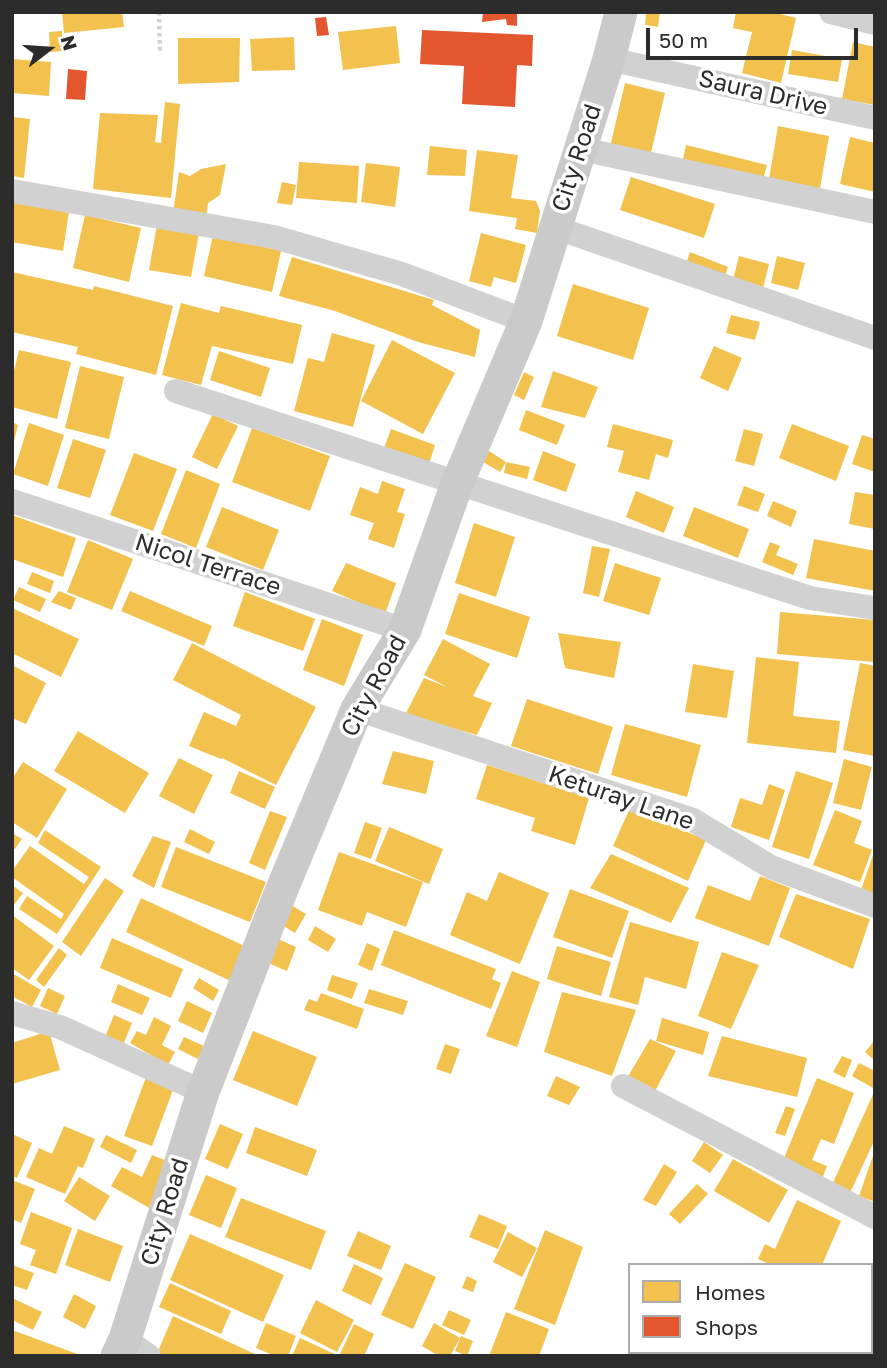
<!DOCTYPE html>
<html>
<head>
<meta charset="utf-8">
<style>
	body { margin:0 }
	#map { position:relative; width:887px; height:1368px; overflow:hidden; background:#fff; font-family:"Golos Text",sans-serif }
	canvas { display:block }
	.frame { position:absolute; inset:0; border:14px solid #2c2c2c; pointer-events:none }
	.legend { position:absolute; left:628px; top:1263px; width:245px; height:91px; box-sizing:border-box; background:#fff; border:2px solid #ababab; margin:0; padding:9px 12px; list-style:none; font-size:21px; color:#2c2c2c }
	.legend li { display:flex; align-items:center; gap:14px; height:35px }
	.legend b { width:35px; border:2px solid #ababab }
	.north { position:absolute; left:14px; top:14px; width:70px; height:70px; -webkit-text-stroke:5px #fff; paint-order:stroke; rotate:73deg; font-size:19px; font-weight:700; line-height:28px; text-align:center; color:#2c2c2c }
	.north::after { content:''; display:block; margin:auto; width:24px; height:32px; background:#2c2c2c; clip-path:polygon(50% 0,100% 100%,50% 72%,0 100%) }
	.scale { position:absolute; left:646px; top:28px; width:212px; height:32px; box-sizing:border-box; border:4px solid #2c2c2c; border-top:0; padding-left:9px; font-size:21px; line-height:24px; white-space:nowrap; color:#2c2c2c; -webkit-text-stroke:5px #fff; paint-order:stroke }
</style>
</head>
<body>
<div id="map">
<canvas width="887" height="1368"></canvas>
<div class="frame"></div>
<ul class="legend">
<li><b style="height:19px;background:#f2c14e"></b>Homes</li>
<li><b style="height:19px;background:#e4572e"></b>Shops</li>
</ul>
<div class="north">N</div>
<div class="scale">50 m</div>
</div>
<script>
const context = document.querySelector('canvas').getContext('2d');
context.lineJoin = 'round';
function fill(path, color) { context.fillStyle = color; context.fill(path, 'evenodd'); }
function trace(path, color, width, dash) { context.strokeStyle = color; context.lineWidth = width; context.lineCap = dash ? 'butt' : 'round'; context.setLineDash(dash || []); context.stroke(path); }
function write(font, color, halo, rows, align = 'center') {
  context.font = font + ' "Golos Text",sans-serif'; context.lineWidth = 7; context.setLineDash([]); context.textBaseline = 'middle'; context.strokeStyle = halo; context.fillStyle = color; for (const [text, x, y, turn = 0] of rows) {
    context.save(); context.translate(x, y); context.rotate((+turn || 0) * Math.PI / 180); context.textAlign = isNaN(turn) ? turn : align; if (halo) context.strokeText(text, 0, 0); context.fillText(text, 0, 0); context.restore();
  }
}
fill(new Path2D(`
	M 62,12 L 122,12 L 124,27 L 64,33 Z
	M 646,12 L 660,12 L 658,27 L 645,25 Z
	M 736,12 L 773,12 L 796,18 L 781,83 L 742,73 L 752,32 L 733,28 Z
	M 396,26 L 400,63 L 343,70 L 338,32 Z
	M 62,31 L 63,51 L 50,52 L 49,32 Z
	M 294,37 L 295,70 L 252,71 L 250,39 Z
	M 178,38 L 240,38 L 239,82 L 178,84 Z
	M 853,42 L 875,47 L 875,105 L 842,99 Z
	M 792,50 L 842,59 L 838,82 L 788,74 Z
	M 12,59 L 51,62 L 49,96 L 12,93 Z
	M 625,83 L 665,93 L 650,157 L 610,147 Z
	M 165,102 L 180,104 L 171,198 L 93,189 L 100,113 L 158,115 L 155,142 L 161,143 Z
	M 12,117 L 30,119 L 24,178 L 12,176 Z
	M 778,126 L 829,136 L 819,194 L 768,185 Z
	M 850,137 L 875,143 L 875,192 L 840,184 Z
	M 686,145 L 767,165 L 762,184 L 682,164 Z
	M 430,146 L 467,150 L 465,176 L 427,175 Z
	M 477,150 L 518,155 L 511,198 L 536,201 L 540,211 L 537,233 L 515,229 L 517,218 L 469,211 Z
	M 299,162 L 359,166 L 357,203 L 296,198 Z
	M 366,163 L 400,167 L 395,207 L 361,202 Z
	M 226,164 L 220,195 L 208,203 L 206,219 L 173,213 L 179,172 L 190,176 L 201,169 Z
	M 631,177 L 715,204 L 704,238 L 620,210 Z
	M 282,182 L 296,185 L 292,205 L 277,203 Z
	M 12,202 L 69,212 L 63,251 L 12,242 Z
	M 85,215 L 141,228 L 129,282 L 73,268 Z
	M 157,225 L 199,233 L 191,277 L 149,270 Z
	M 481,233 L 526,245 L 516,283 L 494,277 L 491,287 L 469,281 Z
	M 213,235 L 281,251 L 272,292 L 204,276 Z
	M 690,252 L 728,267 L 724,278 L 686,264 Z
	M 739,256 L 769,264 L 763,288 L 733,280 Z
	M 777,256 L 805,263 L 798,290 L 771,283 Z
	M 292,257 L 434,300 L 432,305 L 480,330 L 475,357 L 418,342 L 335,311 L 279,296 Z
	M 12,272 L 93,290 L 94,286 L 173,306 L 156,375 L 76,354 L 78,347 L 12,332 Z
	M 573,284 L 649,308 L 633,360 L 557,336 Z
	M 181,303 L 219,313 L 221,306 L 302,325 L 293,364 L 212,346 L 201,385 L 162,375 Z
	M 731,315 L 760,322 L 755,340 L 726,333 Z
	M 332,333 L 375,345 L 353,427 L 294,411 L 308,358 L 324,362 Z
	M 392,340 L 455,373 L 423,434 L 361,401 Z
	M 714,346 L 742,358 L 728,391 L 700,378 Z
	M 19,350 L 71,362 L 57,419 L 12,407 L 12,379 Z
	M 219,351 L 270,368 L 261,397 L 210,380 Z
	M 80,366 L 124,377 L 109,439 L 65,428 Z
	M 553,371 L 598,387 L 585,418 L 541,407 Z
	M 524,372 L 534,377 L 524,400 L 514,395 Z
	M 526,410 L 565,425 L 557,445 L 519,430 Z
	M 213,414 L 238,426 L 217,469 L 192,457 Z
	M 12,422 L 18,425 L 13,445 L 12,445 Z
	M 29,423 L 64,435 L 48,486 L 13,474 Z
	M 613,424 L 673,440 L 668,458 L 656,454 L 649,480 L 618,472 L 624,451 L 607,447 Z
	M 792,424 L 849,446 L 836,481 L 779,458 Z
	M 252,428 L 330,456 L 310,511 L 232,482 Z
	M 391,429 L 435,445 L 428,467 L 383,451 Z
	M 744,429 L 763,434 L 754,466 L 735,461 Z
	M 862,435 L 875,439 L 875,472 L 852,464 Z
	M 73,439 L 106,450 L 90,498 L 57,488 Z
	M 489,451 L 506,462 L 500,472 L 483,462 Z
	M 543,451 L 576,464 L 566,492 L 533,480 Z
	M 134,453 L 177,469 L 153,531 L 110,515 Z
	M 506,462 L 530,467 L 527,479 L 504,473 Z
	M 186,470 L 220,484 L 196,548 L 161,534 Z
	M 382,481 L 405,489 L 397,512 L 405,514 L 394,548 L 368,539 L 374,523 L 350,515 L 360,487 L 378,494 Z
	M 744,486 L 765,494 L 758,512 L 737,505 Z
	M 636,491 L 674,507 L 664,533 L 626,517 Z
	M 855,492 L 875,495 L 875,529 L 849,524 Z
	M 773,501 L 797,511 L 791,527 L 767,516 Z
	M 222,507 L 279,530 L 263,570 L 206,547 Z
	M 694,507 L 749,529 L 738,558 L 683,536 Z
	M 12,515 L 76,538 L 63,577 L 12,559 Z
	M 474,523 L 515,537 L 496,597 L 455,583 Z
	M 814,539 L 875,551 L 875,591 L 806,578 Z
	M 88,540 L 133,559 L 112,610 L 67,592 Z
	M 770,542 L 780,546 L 776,555 L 798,564 L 793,575 L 762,562 Z
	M 592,546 L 610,549 L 599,597 L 583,593 Z
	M 346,563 L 396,583 L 385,614 L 332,591 Z
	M 615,563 L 661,578 L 649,615 L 603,601 Z
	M 32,572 L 54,581 L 50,593 L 27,584 Z
	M 19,587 L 46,599 L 40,612 L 13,600 Z
	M 59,591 L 76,598 L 71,610 L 51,602 Z
	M 130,591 L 212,626 L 204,646 L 121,611 Z
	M 245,592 L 315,619 L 303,651 L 233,626 Z
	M 459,593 L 530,617 L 517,658 L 445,634 Z
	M 12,608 L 79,639 L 61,677 L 12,653 Z
	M 780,612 L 875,620 L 875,662 L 777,654 Z
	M 322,619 L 363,635 L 344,686 L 303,670 Z
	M 558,633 L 621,642 L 614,678 L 565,668 Z
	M 443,639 L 490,664 L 473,696 L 492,703 L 477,735 L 405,715 L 424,678 L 447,687 L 424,675 Z
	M 192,643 L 316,707 L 276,785 L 222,758 L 221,759 L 189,746 L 204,712 L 236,726 L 241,715 L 173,680 Z
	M 756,657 L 799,662 L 793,716 L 840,721 L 836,753 L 747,743 Z
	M 860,663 L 875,666 L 874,756 L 843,750 Z
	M 693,664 L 734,671 L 727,718 L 685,712 Z
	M 12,665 L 46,683 L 26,724 L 12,718 Z
	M 527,699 L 613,727 L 598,774 L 511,746 Z
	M 625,724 L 701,745 L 687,797 L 611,775 Z
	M 78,731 L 149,773 L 125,813 L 54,771 Z
	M 393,751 L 434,761 L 426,794 L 382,784 Z
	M 179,758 L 213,775 L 194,814 L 159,796 Z
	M 844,759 L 872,767 L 861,810 L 833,803 Z
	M 23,762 L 67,789 L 37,838 L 12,822 L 12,779 Z
	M 487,765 L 589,798 L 575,845 L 531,831 L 535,818 L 476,799 Z
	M 239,771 L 275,787 L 265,809 L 230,793 Z
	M 796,771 L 833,783 L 809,859 L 772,847 Z
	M 769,784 L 785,790 L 769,840 L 731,827 L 740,798 L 762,805 Z
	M 630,808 L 706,840 L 688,881 L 613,846 Z
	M 835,810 L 862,821 L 854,843 L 872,850 L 860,882 L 813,865 Z
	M 270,811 L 287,817 L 265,870 L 249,863 Z
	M 365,822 L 382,828 L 371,859 L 354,853 Z
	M 389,827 L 443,849 L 429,884 L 375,861 Z
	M 190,829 L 215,842 L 209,854 L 184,842 Z
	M 45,830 L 101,867 L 57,934 L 19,909 L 27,896 L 61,919 L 64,914 L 12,877 L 12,871 L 30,846 L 84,884 L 89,877 L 38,843 Z
	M 12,833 L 22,839 L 15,849 L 12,846 Z
	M 153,836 L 171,842 L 154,888 L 132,876 Z
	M 176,847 L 266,882 L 250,922 L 161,887 Z
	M 339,852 L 423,882 L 406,927 L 367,912 L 362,926 L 318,910 Z
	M 874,852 L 875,852 L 875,894 L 861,890 Z
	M 611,854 L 689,888 L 671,923 L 590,888 Z
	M 499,872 L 549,893 L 520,964 L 450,935 L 467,892 L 487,901 Z
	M 760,876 L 790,888 L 769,946 L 695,918 L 708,885 L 750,901 Z
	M 105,878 L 124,891 L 81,956 L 62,942 Z
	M 12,885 L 23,893 L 14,905 L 12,904 Z
	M 570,889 L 629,911 L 612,958 L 553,937 Z
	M 796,894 L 870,919 L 853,969 L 779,937 Z
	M 141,898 L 251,949 L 235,983 L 126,932 Z
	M 291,905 L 306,914 L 295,933 L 280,924 Z
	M 12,915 L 54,946 L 29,980 L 12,968 Z
	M 630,922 L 699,942 L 686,989 L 645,977 L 638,1005 L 609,997 Z
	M 315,926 L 336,939 L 328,952 L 308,940 Z
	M 394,930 L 496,969 L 492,979 L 501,983 L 491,1009 L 381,965 Z
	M 112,938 L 183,969 L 171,998 L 100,968 Z
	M 278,939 L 296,947 L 287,971 L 268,963 Z
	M 367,943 L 380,949 L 372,971 L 358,965 Z
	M 557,946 L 611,962 L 601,996 L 547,979 Z
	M 59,948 L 67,955 L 44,987 L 36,980 Z
	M 722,952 L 759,965 L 731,1029 L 698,1016 Z
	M 512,971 L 540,982 L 517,1047 L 486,1036 Z
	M 12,973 L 41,990 L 32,1007 L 12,996 Z
	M 332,975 L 358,983 L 352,999 L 327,990 Z
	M 199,978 L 219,990 L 213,1001 L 193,988 Z
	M 118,984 L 150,998 L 142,1015 L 111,1002 Z
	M 48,988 L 65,996 L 57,1014 L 40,1006 Z
	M 369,989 L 408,1001 L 403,1015 L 364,1003 Z
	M 562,992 L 636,1010 L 612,1076 L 544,1052 Z
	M 321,993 L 364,1009 L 357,1029 L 304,1010 L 309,999 L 317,1002 Z
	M 187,1001 L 212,1013 L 203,1033 L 178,1021 Z
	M 114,1015 L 132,1023 L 123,1045 L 105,1037 Z
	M 154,1017 L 171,1026 L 162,1045 L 175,1052 L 168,1065 L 130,1043 L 137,1031 L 146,1035 Z
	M 662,1018 L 709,1032 L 703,1055 L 656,1041 Z
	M 49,1031 L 60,1070 L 12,1084 L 12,1043 Z
	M 253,1031 L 317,1057 L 297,1106 L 233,1080 Z
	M 722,1036 L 807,1058 L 797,1097 L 708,1076 Z
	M 184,1037 L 204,1046 L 198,1059 L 178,1049 Z
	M 650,1039 L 676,1051 L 653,1095 L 626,1080 Z
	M 875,1040 L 875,1061 L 865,1052 Z
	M 445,1044 L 460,1049 L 451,1074 L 436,1069 Z
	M 842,1056 L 852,1060 L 845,1078 L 833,1072 Z
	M 859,1063 L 875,1071 L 875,1089 L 852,1076 Z
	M 148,1072 L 176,1082 L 152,1146 L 124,1136 Z
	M 556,1076 L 580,1087 L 569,1105 L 547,1096 Z
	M 817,1078 L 854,1093 L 834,1144 L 821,1139 L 812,1160 L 827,1166 L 822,1179 L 782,1163 Z
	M 875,1090 L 875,1139 L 850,1193 L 832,1185 Z
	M 786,1106 L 795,1109 L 785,1136 L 775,1133 Z
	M 220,1124 L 243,1134 L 228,1169 L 205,1159 Z
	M 64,1126 L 95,1139 L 83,1168 L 78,1166 L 65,1194 L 26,1177 L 39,1148 L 52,1154 Z
	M 255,1127 L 317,1150 L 307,1176 L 246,1153 Z
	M 12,1134 L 32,1143 L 17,1178 L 12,1176 Z
	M 106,1135 L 137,1150 L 131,1163 L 100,1147 Z
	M 704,1142 L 723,1155 L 710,1173 L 692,1161 Z
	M 875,1150 L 875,1202 L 859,1196 Z
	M 152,1155 L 175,1164 L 151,1209 L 111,1186 L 122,1167 L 142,1177 Z
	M 733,1159 L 788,1190 L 769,1223 L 714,1191 Z
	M 664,1164 L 677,1172 L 656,1206 L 643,1200 Z
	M 206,1175 L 237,1188 L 221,1228 L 189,1215 Z
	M 79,1177 L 110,1196 L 95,1221 L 64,1201 Z
	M 12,1180 L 35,1189 L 21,1223 L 12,1219 Z
	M 697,1184 L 708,1194 L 680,1224 L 669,1214 Z
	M 241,1198 L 326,1231 L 311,1270 L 225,1237 Z
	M 797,1200 L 841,1221 L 822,1265 L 771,1265 L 758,1259 L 765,1244 L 775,1249 Z
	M 31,1212 L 72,1228 L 56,1274 L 30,1265 L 36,1250 L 20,1244 Z
	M 479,1214 L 507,1226 L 498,1249 L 469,1237 Z
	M 78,1229 L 123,1246 L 110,1282 L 65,1265 Z
	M 545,1230 L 583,1247 L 555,1325 L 514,1309 Z
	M 358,1231 L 391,1246 L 381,1270 L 347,1256 Z
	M 508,1232 L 537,1248 L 522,1277 L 493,1262 Z
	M 190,1234 L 284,1275 L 263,1322 L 170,1280 Z
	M 405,1263 L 436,1277 L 413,1329 L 381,1315 Z
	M 354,1264 L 383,1278 L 371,1305 L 342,1291 Z
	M 12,1265 L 34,1273 L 27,1290 L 12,1285 Z
	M 467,1276 L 477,1281 L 473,1292 L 462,1288 Z
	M 170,1283 L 231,1311 L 221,1334 L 159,1307 Z
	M 74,1294 L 96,1306 L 85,1329 L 63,1317 Z
	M 12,1298 L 42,1312 L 33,1330 L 12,1320 Z
	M 316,1300 L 354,1320 L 337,1352 L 300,1333 Z
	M 449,1310 L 471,1320 L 464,1335 L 442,1325 Z
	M 506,1312 L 549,1329 L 539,1356 L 489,1356 Z
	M 173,1316 L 259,1356 L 156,1356 Z
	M 266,1323 L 296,1336 L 288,1356 L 275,1356 L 256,1348 Z
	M 434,1323 L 460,1338 L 450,1356 L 439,1356 L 422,1346 Z
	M 354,1324 L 374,1334 L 364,1356 L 339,1356 Z
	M 12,1330 L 80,1355 L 80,1356 L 12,1356 Z
	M 461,1336 L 473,1341 L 467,1356 L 455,1351 Z
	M 300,1338 L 339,1356 L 292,1356 Z`), '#f2c14e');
fill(new Path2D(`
	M 483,12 L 517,12 L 517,26 L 507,25 L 506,19 L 482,22 Z
	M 326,17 L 329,35 L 317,36 L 315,18 Z
	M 422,30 L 533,35 L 532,66 L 517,65 L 515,107 L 462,104 L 464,66 L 420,64 Z
	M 68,69 L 87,71 L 85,100 L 66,99 Z`), '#e4572e');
trace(new Path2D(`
	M 159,12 L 160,51`), '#d1d1d1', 4.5, [3.5, 3.5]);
trace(new Path2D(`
	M 831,12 L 875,23
	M 609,59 L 875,118
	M 581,149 L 875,212
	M 12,191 L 274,237 L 402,274 L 526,321
	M 554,227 L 875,338
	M 176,391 L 810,598 L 875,608
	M 12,501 L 405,630
	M 357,709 L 693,820 L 771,867 L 875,906
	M 12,1013 L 60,1027 L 203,1092
	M 623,1086 L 875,1217
	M 125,1339 L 149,1356`), '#d1d1d1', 24);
trace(new Path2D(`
	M 117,1356 L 125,1339 L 203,1092 L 282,889 L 357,709 L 405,630 L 457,484 L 526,321 L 609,59 L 621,12`), '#cacaca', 33);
write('24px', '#2c2c2c', '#fff', [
	["Saura Drive",763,93,13],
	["City Road",577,158,-72],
	["Nicol Terrace",208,565,18],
	["City Road",374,686,-62],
	["Keturay Lane",621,798,19],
	["City Road",165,1212,-73]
]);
</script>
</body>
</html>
